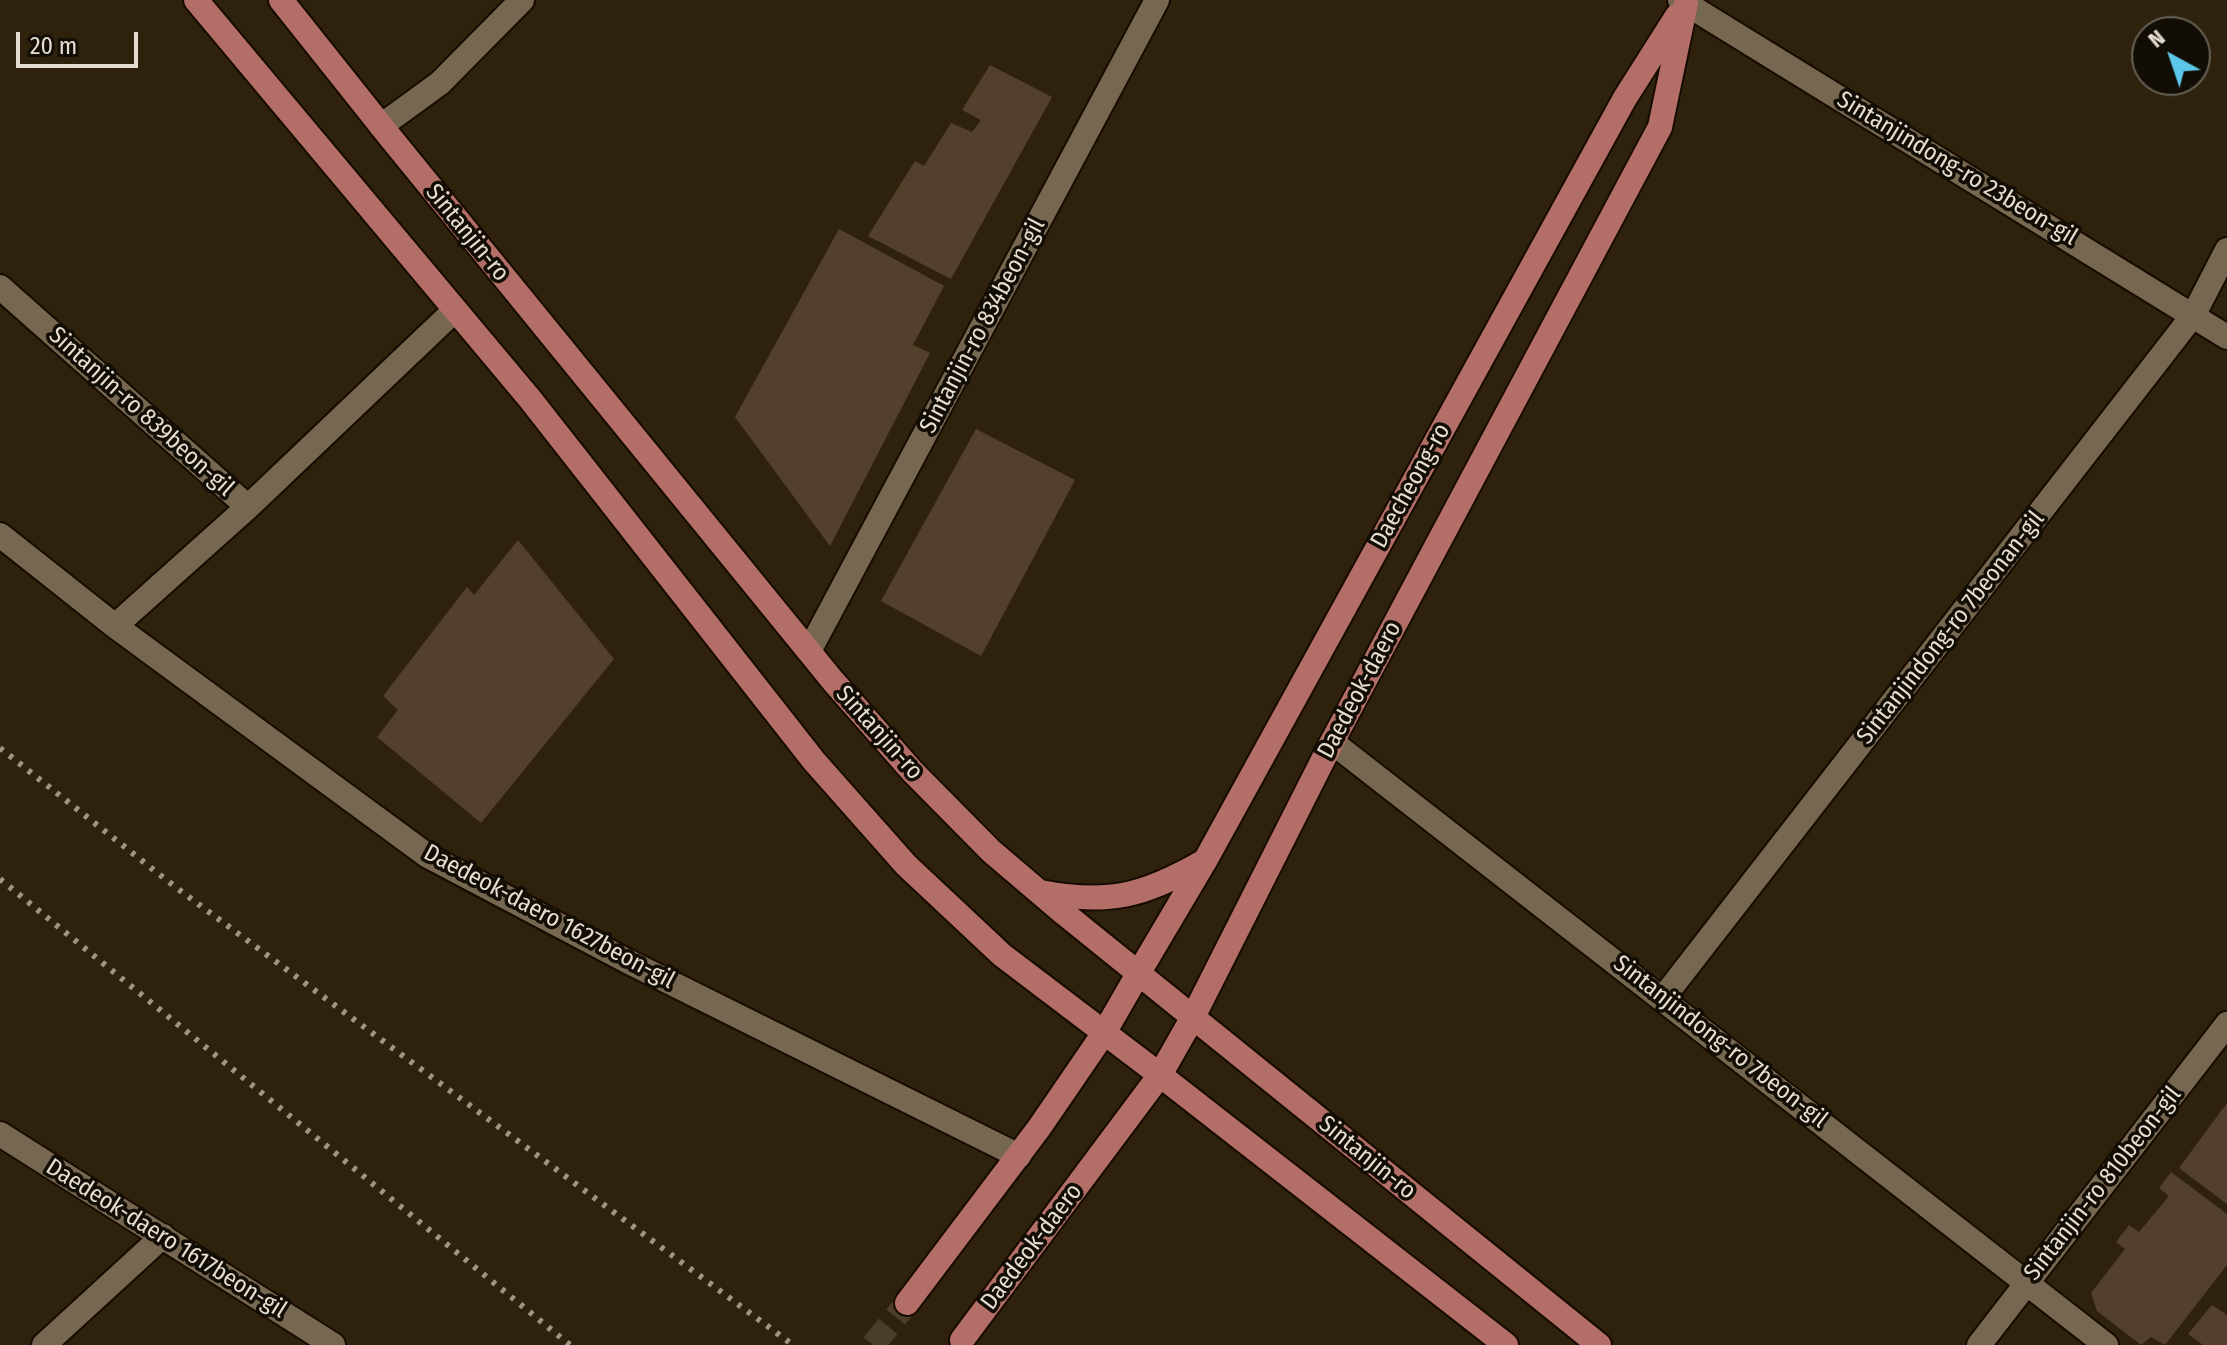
<!DOCTYPE html>
<html>
<head>
<meta charset="utf-8">
<style>
	body { margin:0 }
	#map { position:relative; width:2227px; height:1345px; overflow:hidden; background:#2f220c; font-family:"Fira Sans Condensed",sans-serif }
	canvas { display:block }
	.north { position:absolute; left:2131px; top:16px; width:80px; height:80px; box-sizing:border-box; background:#120d05; border:2px solid #666056; border-radius:50%; rotate:320deg; font-size:22px; font-weight:700; line-height:32px; text-align:center; color:#e5ddd0 }
	.north::after { content:''; display:block; margin:auto; width:28px; height:36px; background:#5cc7e8; clip-path:polygon(50% 0,100% 100%,50% 72%,0 100%) }
	.scale { position:absolute; left:16px; top:32px; width:122px; height:36px; box-sizing:border-box; border:4px solid #e5ddd0; border-top:0; padding-left:10px; font-size:24px; line-height:28px; white-space:nowrap; color:#e5ddd0; -webkit-text-stroke:6px #120d05; paint-order:stroke }
</style>
</head>
<body>
<div id="map">
<canvas width="2227" height="1345"></canvas>
<div class="north">N</div>
<div class="scale">20 m</div>
</div>
<script>
const context = document.querySelector('canvas').getContext('2d');
context.lineJoin = 'round';
function fill(path, color) { context.fillStyle = color; context.fill(path, 'evenodd'); }
function trace(path, color, width, dash) { context.strokeStyle = color; context.lineWidth = width; context.lineCap = dash ? 'butt' : 'round'; context.setLineDash(dash || []); context.stroke(path); }
function write(font, color, halo, rows, align = 'center') {
  context.font = font + ' "Fira Sans Condensed",sans-serif'; context.lineWidth = 7; context.setLineDash([]); context.textBaseline = 'middle'; context.strokeStyle = halo; context.fillStyle = color; for (const [text, x, y, turn = 0] of rows) {
    context.save(); context.translate(x, y); context.rotate((+turn || 0) * Math.PI / 180); context.textAlign = isNaN(turn) ? turn : align; if (halo) context.strokeText(text, 0, 0); context.fillText(text, 0, 0); context.restore();
  }
}
fill(new Path2D(`
	M 990,65 L 1052,97 L 951,279 L 868,236 L 915,161 L 924,166 L 951,123 L 972,132 L 981,120 L 962,110 Z
	M 839,229 L 944,286 L 913,345 L 930,353 L 830,546 L 735,417 Z
	M 976,429 L 1075,480 L 981,656 L 881,601 Z
	M 518,540 L 614,659 L 481,823 L 377,737 L 398,710 L 383,696 L 467,587 L 474,595 Z
	M 2227,1103 L 2227,1204 L 2179,1168 Z
	M 2171,1172 L 2227,1214 L 2227,1265 L 2165,1345 L 2151,1337 L 2141,1345 L 2097,1311 L 2091,1293 L 2125,1249 L 2116,1242 L 2129,1225 L 2139,1232 L 2169,1196 L 2159,1188 Z
	M 2212,1305 L 2227,1315 L 2227,1345 L 2203,1345 L 2188,1334 Z`), '#52402d');
trace(new Path2D(`
	M 873,1345 L 907,1303`), '#4a3e29', 24, [24, 12]);
const minor = new Path2D(`
	M 1680,0 L 2227,337
	M 381,126 L 440,83 L 522,0
	M 0,287 L 248,507
	M 0,535 L 115,626 L 428,856 L 627,961 L 1019,1156
	M 115,626 L 248,507 L 455,310
	M 809,651 L 1157,0
	M 1332,742 L 2106,1345
	M 1663,998 L 2194,314 L 2227,250
	M 0,1134 L 333,1345
	M 44,1345 L 163,1236
	M 1979,1345 L 2227,1024`);
const major = new Path2D(`
	M 196,0 L 530,399 L 814,761 L 906,865 L 1002,955 L 1160,1075 L 1506,1345
	M 281,0 L 390,137 L 833,681 L 912,771 L 991,851 L 1065,914 L 1599,1345
	M 1040,892 C 1108,905 1144,896 1203,862
	M 907,1303 L 1039,1128 L 1104,1033 L 1138,974 L 1205,861 L 1625,98 L 1677,16
	M 962,1340 L 1160,1075 L 1193,1017 L 1332,742 L 1660,127 L 1686,3`);
trace(minor, '#170b00', 28);
trace(major, '#170b00', 28);
trace(minor, '#766750', 24);
trace(major, '#b36f67', 24);
trace(new Path2D(`
	M 0,748 L 174,886 L 793,1345
	M 0,879 L 570,1345`), '#9e9584', 6, [4, 8]);
write('24px', '#e5ddd0', '#120d05', [
	["Sintanjindong-ro 23beon-gil",1957,169,31],
	["Sintanjin-ro",467,233,51],
	["Sintanjin-ro 834beon-gil",983,326,-62],
	["Sintanjin-ro 839beon-gil",141,412,42],
	["Daecheong-ro",1411,486,-61],
	["Sintanjindong-ro 7beonan-gil",1951,628,-52],
	["Daedeok-daero",1360,690,-62],
	["Sintanjin-ro",879,733,48],
	["Daedeok-daero 1627beon-gil",549,917,28],
	["Sintanjindong-ro 7beon-gil",1720,1042,38],
	["Sintanjin-ro",1367,1158,39],
	["Sintanjin-ro 810beon-gil",2103,1184,-52],
	["Daedeok-daero 1617beon-gil",166,1239,32],
	["Daedeok-daero",1032,1247,-53]
]);
</script>
</body>
</html>
